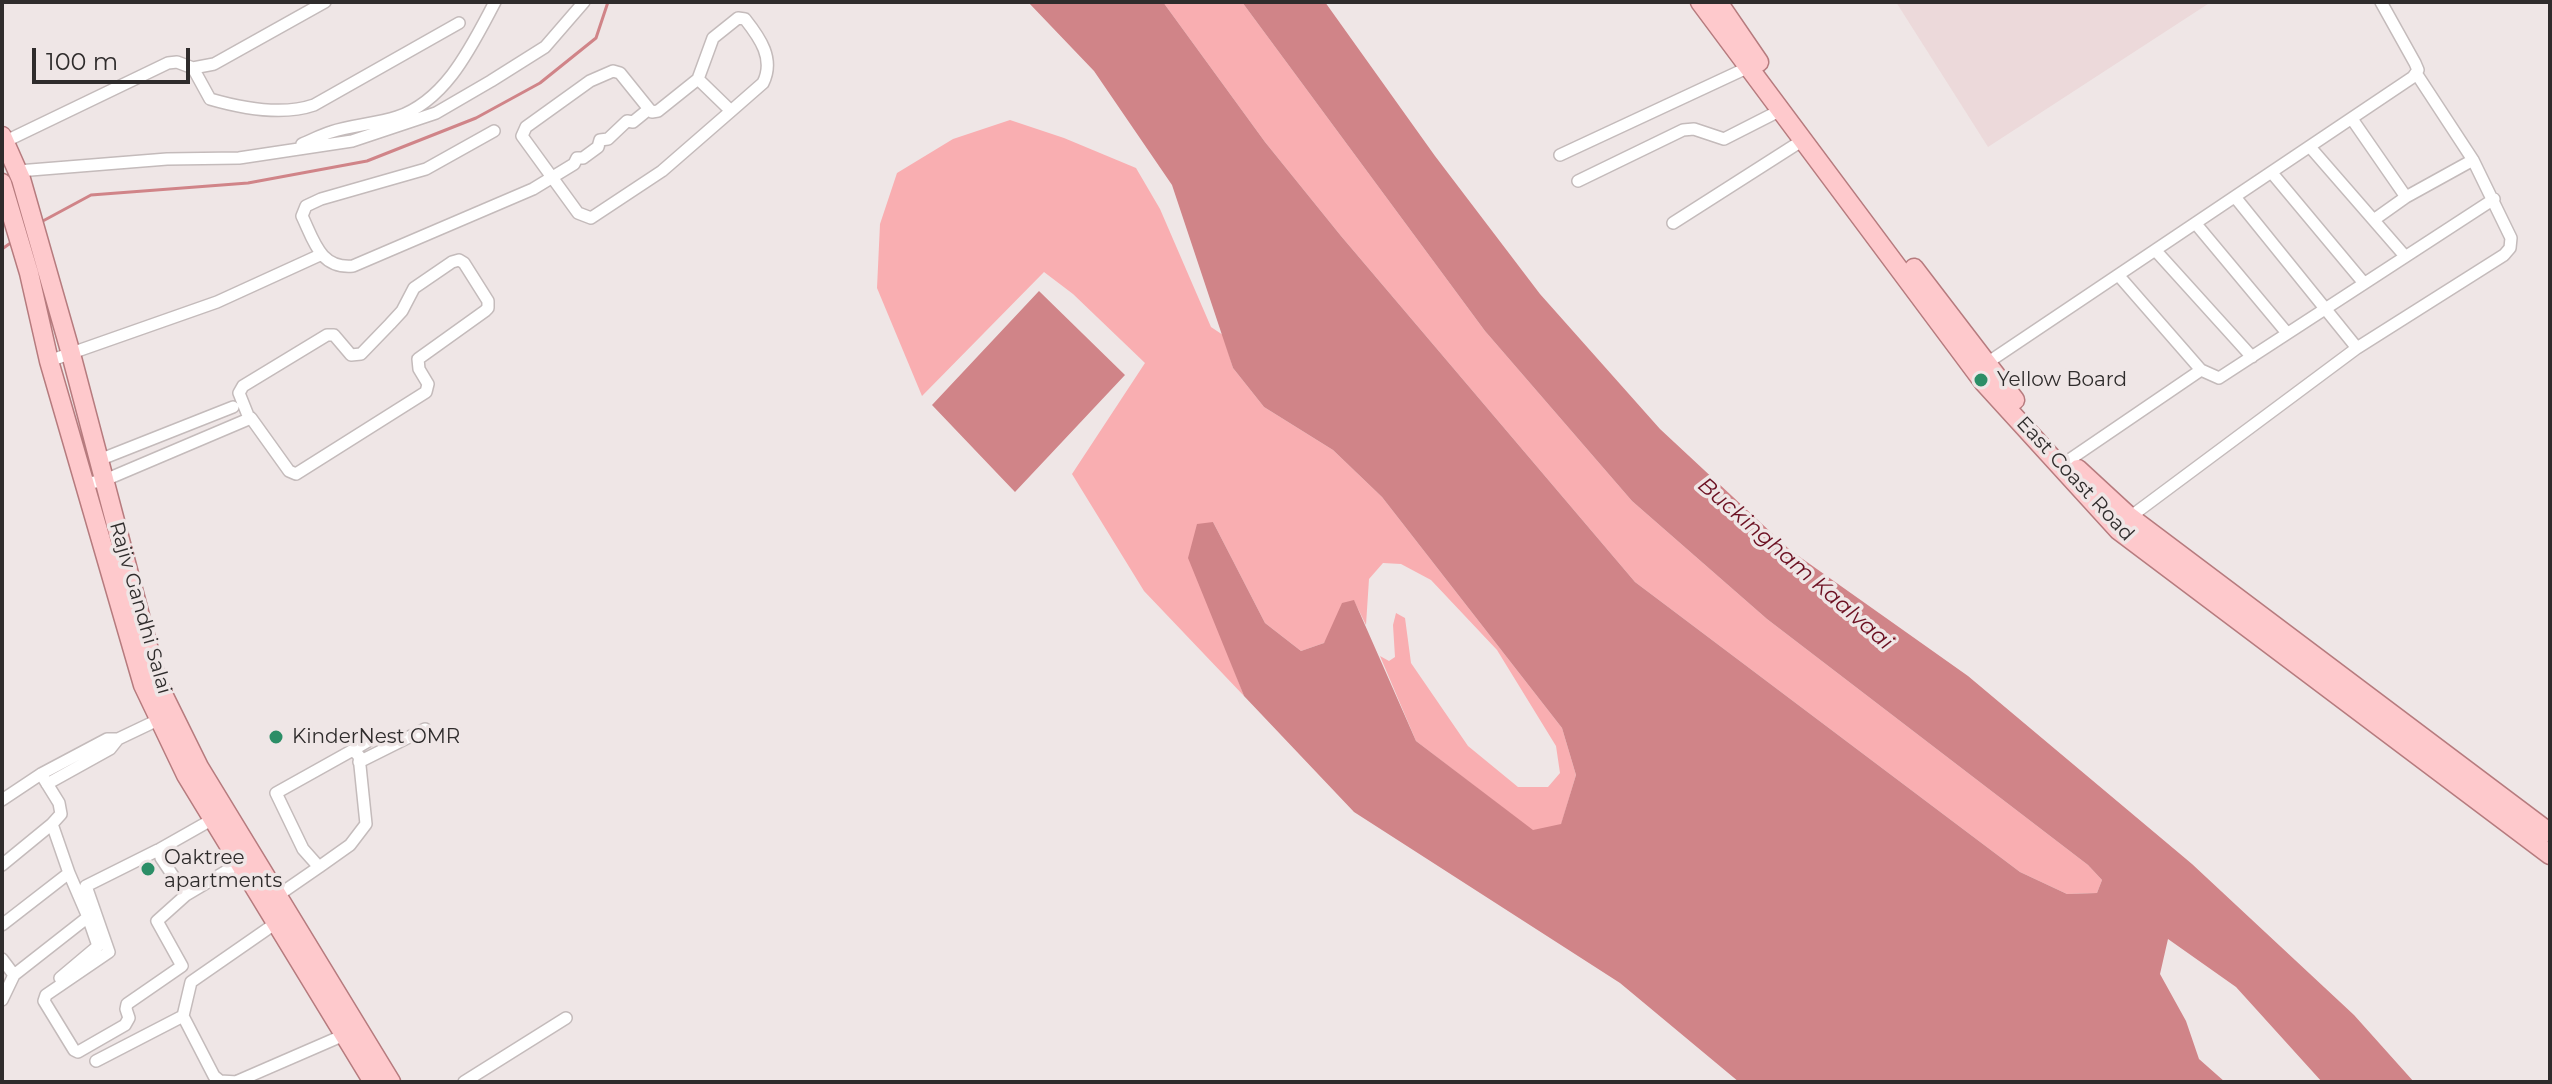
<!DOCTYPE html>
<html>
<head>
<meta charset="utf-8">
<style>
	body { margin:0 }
	#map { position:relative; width:2552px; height:1084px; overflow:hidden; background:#efe6e6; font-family:Montserrat,sans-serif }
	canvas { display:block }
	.frame { position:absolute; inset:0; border:4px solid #2f2c2c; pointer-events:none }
	.scale { position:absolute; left:32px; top:48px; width:158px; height:36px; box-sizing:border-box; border:4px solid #2f2c2c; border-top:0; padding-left:10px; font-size:24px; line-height:28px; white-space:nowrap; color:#2f2c2c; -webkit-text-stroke:6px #efe6e6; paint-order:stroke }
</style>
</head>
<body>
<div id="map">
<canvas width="2552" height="1084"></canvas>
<div class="frame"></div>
<div class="scale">100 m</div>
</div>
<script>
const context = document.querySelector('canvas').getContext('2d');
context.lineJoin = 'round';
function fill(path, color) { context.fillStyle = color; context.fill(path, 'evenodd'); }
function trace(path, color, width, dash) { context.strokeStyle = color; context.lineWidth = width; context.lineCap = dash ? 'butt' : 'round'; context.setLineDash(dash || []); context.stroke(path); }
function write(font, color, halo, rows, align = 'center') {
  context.font = font + ' Montserrat,sans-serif'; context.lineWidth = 7; context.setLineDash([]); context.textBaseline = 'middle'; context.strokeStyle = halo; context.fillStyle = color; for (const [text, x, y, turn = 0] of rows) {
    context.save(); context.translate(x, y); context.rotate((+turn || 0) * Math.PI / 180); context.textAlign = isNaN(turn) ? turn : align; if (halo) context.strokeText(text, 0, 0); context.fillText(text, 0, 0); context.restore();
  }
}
fill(new Path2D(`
	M 1896,2 L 2211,2 L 1988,147 Z`), '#ecd9da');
fill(new Path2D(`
	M 1163,2 L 1242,2 L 1485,331 L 1632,501 L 1767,619 L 2088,865 L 2102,880 L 2097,893 L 2067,894 L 2020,872 L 1635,582 L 1341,236 L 1265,142 Z
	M 1010,120 L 1064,138 L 1136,168 L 1160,209 L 1211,327 L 1223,335 L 1233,368 L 1264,407 L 1333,450 L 1382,497 L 1562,728 L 1576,775 L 1561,825 L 1533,831 L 1416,741 L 1380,656 L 1389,661 L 1395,657 L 1393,625 L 1396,613 L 1405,618 L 1411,663 L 1468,746 L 1518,787 L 1548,787 L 1560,773 L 1556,746 L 1497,650 L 1431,580 L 1401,564 L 1383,563 L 1369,579 L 1366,625 L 1354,601 L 1324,643 L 1301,651 L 1265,623 L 1213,522 L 1222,639 L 1244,696 L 1144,591 L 1072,474 L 1145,363 L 1073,294 L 1044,272 L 922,396 L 877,288 L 880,224 L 897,173 L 953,139 Z`), '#f9aeb1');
fill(new Path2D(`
	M 1028,2 L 1163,2 L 1265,142 L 1341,236 L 1635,582 L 2020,872 L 2067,894 L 2097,893 L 2102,880 L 2088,865 L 1767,619 L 1632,501 L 1485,331 L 1242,2 L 1325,2 L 1435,156 L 1540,294 L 1660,429 L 1790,550 L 1968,676 L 2192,864 L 2354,1015 L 2414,1082 L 2322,1082 L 2236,987 L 2168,939 L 2160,974 L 2186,1021 L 2199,1059 L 2225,1082 L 1739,1082 L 1620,983 L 1354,812 L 1244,696 L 1188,558 L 1197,524 L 1213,522 L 1265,623 L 1301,651 L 1324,643 L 1342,603 L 1354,600 L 1416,741 L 1533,830 L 1561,824 L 1576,775 L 1562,728 L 1382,497 L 1333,450 L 1264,407 L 1233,368 L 1172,185 L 1094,71 Z
	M 1039,291 L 1125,375 L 1015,492 L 932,405 Z`), '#d08488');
trace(new Path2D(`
	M 41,222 L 91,195 L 248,183 L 367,161 L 476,118 L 540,83 L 596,38 L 608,2
	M 2,249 L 12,242`), '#d08488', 3);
const street = new Path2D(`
	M 193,68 L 210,99 C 241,108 282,116 314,105 L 459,23
	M 698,79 L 731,111 L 763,83 C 775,59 760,38 745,19 L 738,18 L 713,38 L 698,79 L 658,111 L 652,112 L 649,109 L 620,73 L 613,71 L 590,81 L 526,127 L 522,136 L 578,213 L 591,218 L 662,171 L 731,111
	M 2352,119 L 2406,197
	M 494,131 L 426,169 L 321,199 L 306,206 L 302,216 C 314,241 320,269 353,266 L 533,189 L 574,164 L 577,158 L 583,158 L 598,147 L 600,140 L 608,139 L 627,121 L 633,122 L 649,109
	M 4,142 L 168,63 L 177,62 L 193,68 L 214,64 L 325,2
	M 302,144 C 312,140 321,135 331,132 C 352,125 376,124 397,117 C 447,100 472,45 495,2
	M 2310,147 L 2404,255
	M 1560,155 L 1749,67
	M 18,171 L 167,159 L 239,158 L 352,141 L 436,113 L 491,81 L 545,47 L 584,2
	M 2272,173 L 2363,282
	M 1578,181 L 1683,130 L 1694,129 L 1724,139 L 1781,110
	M 2235,197 L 2357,348
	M 2375,219 L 2406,197 L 2473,160
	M 1673,223 L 1803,140
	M 2196,224 L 2287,333
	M 2156,251 L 2252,357
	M 2119,276 L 2201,370 L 2219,378 L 2494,199
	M 49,361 L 217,302 L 320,255
	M 1987,363 L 2413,77 L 2418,70 L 2415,63 L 2381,2
	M 99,460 L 233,407
	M 2069,460 L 2201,370
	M 85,484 L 105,480 L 251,418 L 289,471 L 296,474 L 426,392 L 428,384 L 419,369 L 418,359 L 485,311 L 488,308 L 488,301 L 464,263 L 459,260 L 452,262 L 414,288 L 402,311 L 390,324 L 361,354 L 351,355 L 334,335 L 327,335 L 243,386 L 239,393 L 249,418
	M 2130,517 L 2357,348 L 2504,255 L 2510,248 L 2511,238 L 2473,160 L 2416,73
	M 353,750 L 359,756 L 366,824 L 350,845 L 319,867 L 303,849 L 276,793 Z
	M 353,750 L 375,737
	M 359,762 L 425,729
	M 47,784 L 110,749 L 118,739
	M 2,800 L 41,774 L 107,739 L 118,739 L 160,719
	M 213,819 L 160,849 L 161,858 L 186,895 L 240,863
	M 158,850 L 86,886 L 109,952 L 46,995 L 44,1001 L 74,1050 L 78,1052 L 125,1025 L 129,1018 L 126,1009 L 127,1004 L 182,966 L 157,921 L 186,895
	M 2,865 L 52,824 L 61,814 L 59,803 L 41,774
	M 277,896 L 319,867
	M 2,925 L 69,873 L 52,824
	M 2,959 L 14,975
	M 60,978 L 98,946 L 88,917
	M 2,1000 L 14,975 L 88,917 L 69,873
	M 96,1061 L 183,1016
	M 238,1081 L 344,1035
	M 238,1082 L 220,1081 L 214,1076 L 183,1016 L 191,982 L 276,923
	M 464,1082 L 566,1018`);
const primary = new Path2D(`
	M 1700,2 L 1984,383 L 2118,530 L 2550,855
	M 1718,2 L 1759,62
	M 2,136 L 21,179 L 71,354 L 158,684 L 199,767 L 391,1082
	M 2,183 L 29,273 L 49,361 L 143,685 L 186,775 L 373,1082
	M 1914,268 L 2015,400
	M 2078,469 L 2130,517 L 2550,833`);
trace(street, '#c4bbbb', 14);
trace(primary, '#b67b7e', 21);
trace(street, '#fff', 11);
trace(primary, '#fec9cc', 18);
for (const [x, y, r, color] of [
	[1981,380,8,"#2c8e67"],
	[276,737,8,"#2c8e67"],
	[148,869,8,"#2c8e67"]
]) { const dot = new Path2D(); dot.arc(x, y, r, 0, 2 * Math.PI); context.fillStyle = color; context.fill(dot); trace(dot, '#efe6e6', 3); }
write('20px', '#2f2c2c', '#efe6e6', [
	["Yellow Board",1997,380],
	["KinderNest OMR",292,737],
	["Oaktree",164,858],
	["apartments",164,881]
], 'left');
write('20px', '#2f2c2c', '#efe6e6', [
	["East Coast Road",2075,479,47],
	["Rajiv Gandhi Salai",140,608,74]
]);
write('italic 22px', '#6c1022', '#efe6e6', [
	["Buckingham Kaalvaai",1795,564,41]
]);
</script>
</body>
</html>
